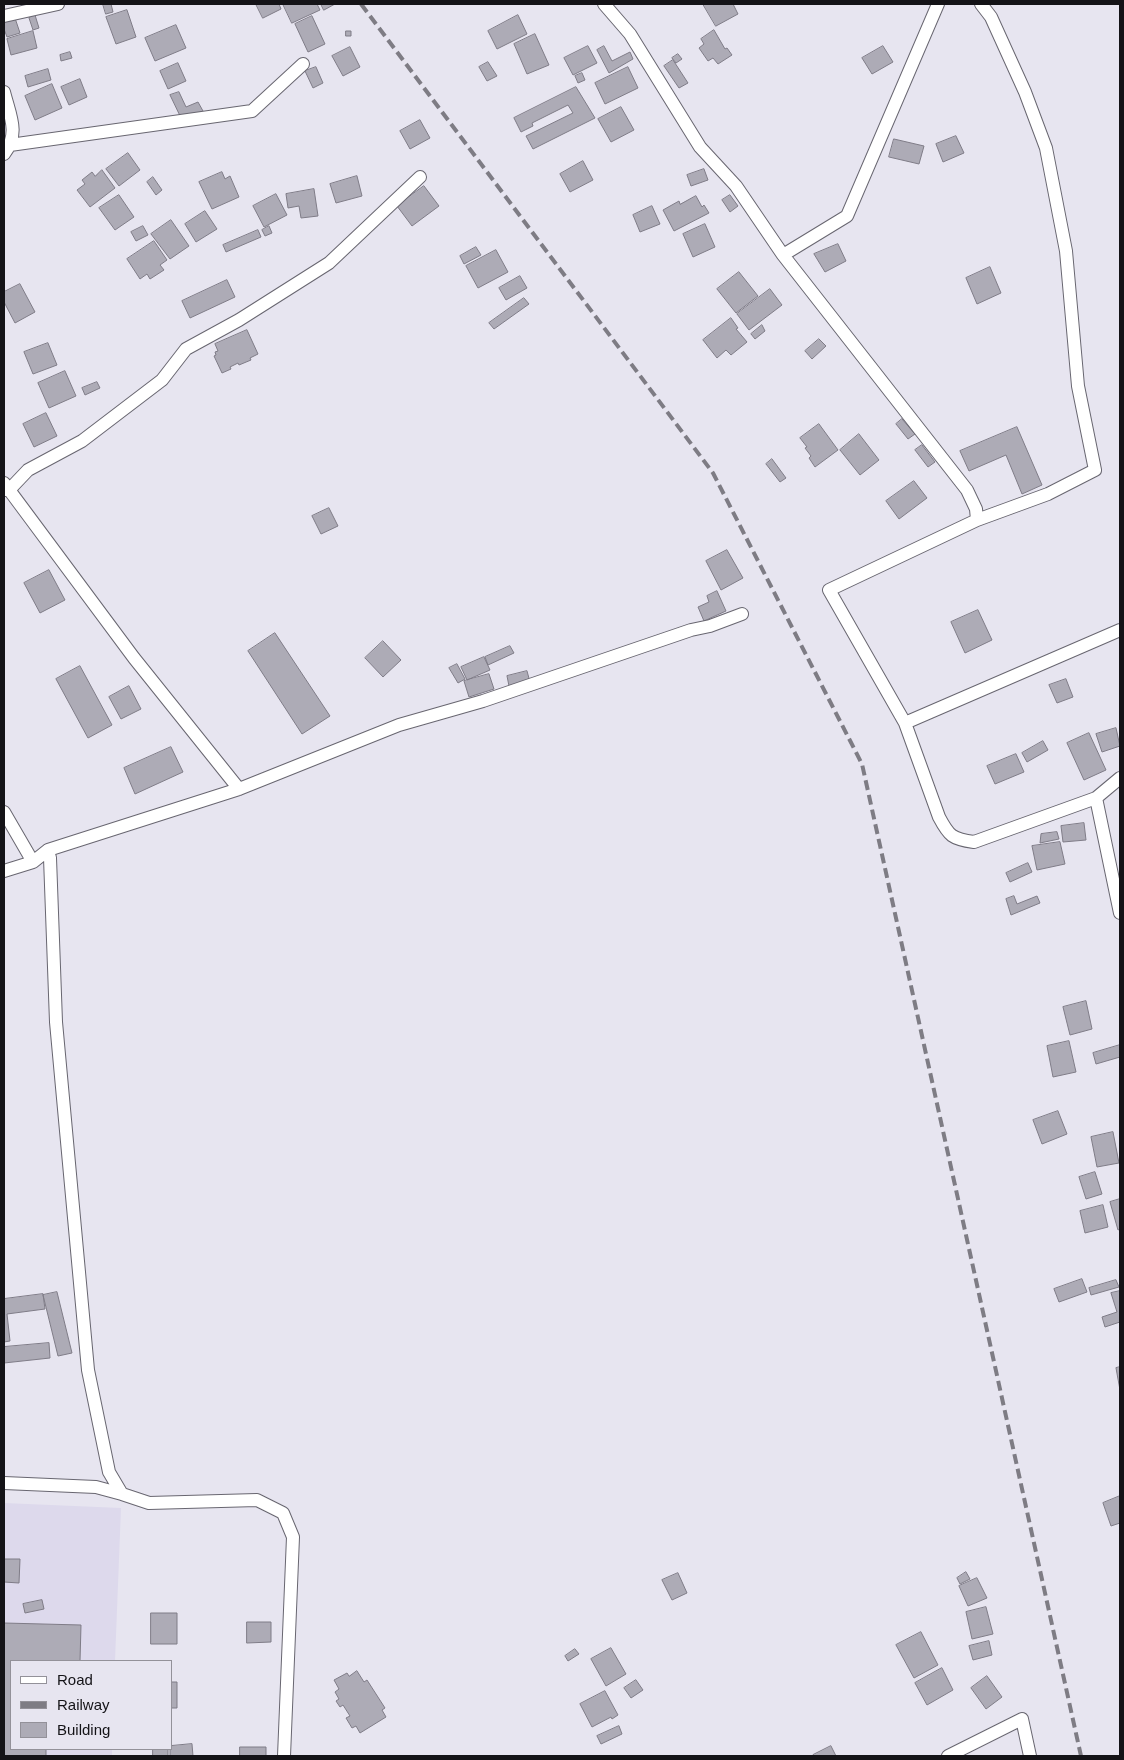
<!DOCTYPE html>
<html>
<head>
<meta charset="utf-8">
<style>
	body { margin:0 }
	#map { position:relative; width:1124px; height:1760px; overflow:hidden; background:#e7e5f0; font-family:Helvetica,sans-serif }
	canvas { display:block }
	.frame { position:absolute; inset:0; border:5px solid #141317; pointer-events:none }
	.legend { position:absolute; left:10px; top:1660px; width:162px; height:90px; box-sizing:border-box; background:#e7e5f0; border:1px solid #939199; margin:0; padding:6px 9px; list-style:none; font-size:15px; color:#141317 }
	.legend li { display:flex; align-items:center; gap:10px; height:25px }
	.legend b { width:25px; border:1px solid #939199 }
</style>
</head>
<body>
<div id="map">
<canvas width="1124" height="1760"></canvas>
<div class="frame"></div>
<ul class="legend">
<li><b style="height:6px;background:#fff"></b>Road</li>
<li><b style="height:6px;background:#7e7c84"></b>Railway</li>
<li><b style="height:14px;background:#adabb6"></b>Building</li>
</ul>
</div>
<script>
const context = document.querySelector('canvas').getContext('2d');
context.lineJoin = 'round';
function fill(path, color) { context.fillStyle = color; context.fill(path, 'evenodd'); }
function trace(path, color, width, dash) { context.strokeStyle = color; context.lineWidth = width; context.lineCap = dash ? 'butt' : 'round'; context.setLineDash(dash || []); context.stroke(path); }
fill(new Path2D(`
	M 4,1503 L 121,1508 L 115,1661 L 11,1661 L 11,1749 L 112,1749 L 112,1756 L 4,1756 Z`), '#ddd9ec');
const building = new Path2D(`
	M 103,4 L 111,4 L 113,12 L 106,14 Z
	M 256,4 L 279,4 L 281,9 L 263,18 Z
	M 283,4 L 317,4 L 320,10 L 292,23 Z
	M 321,4 L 335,4 L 324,10 Z
	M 703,4 L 733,4 L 738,14 L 716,26 Z
	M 127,10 L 136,37 L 116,44 L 106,17 Z
	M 35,15 L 39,28 L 33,30 L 29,18 Z
	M 518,15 L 527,34 L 497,49 L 488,31 Z
	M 312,16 L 325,44 L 308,52 L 295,24 Z
	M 15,18 L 20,33 L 7,37 L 4,29 L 4,22 Z
	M 176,25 L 186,48 L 155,61 L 145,38 Z
	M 714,30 L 725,49 L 727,48 L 732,55 L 718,64 L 713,58 L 708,61 L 699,48 L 704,44 L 701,39 Z
	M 33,31 L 37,48 L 11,55 L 7,39 Z
	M 346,31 L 351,31 L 351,36 L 346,36 Z
	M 535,34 L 549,65 L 527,74 L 514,44 Z
	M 588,46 L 597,63 L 573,75 L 564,58 Z
	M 604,46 L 612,61 L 630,52 L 633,59 L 609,73 L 597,50 Z
	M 883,46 L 893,62 L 872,74 L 862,58 Z
	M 350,47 L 360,67 L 343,76 L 332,56 Z
	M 70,52 L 72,58 L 61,61 L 60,55 Z
	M 678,54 L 682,59 L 676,63 L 672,58 Z
	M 673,60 L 688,83 L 679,88 L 664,66 Z
	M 488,62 L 497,76 L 487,81 L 479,67 Z
	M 178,63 L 186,81 L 168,89 L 160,71 Z
	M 316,67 L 323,83 L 313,88 L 305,71 Z
	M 628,67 L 638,88 L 605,104 L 595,83 Z
	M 48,69 L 51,80 L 28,87 L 25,76 Z
	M 582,73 L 585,80 L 578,83 L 575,76 Z
	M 80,79 L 87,97 L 69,105 L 61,87 Z
	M 52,84 L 62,108 L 35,120 L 25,96 Z
	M 576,87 L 595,118 L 533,149 L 526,136 L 573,113 L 568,105 L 532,123 L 533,126 L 521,132 L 514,118 Z
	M 179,92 L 186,107 L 198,102 L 203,111 L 182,120 L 170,95 Z
	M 621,107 L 634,130 L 611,142 L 598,119 Z
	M 420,120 L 430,138 L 410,149 L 400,131 Z
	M 956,136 L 964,153 L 943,162 L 936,144 Z
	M 894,139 L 924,146 L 919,164 L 889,157 Z
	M 128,153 L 140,170 L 119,186 L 106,169 Z
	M 583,161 L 593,180 L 570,192 L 560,174 Z
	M 704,169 L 708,180 L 691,186 L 687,175 Z
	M 102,170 L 115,188 L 90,207 L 77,190 L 85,184 L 82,180 L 92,172 L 95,176 Z
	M 222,172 L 225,179 L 230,176 L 239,197 L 212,209 L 199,182 Z
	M 357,176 L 362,196 L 336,203 L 330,184 Z
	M 153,177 L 162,190 L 156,195 L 147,182 Z
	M 424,186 L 439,206 L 412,226 L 397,206 Z
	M 314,189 L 318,216 L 301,218 L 299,206 L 288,208 L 286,194 Z
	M 276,194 L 287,215 L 264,227 L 253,206 Z
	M 119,195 L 134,217 L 115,230 L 99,208 Z
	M 730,195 L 738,206 L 730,212 L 722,200 Z
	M 696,196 L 702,207 L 704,205 L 709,213 L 674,231 L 663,210 L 679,201 L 680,204 Z
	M 652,206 L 660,224 L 640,232 L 633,215 Z
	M 205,211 L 217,229 L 196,242 L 185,224 Z
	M 171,220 L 189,246 L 170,259 L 151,234 Z
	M 705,224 L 715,247 L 693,257 L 683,234 Z
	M 143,226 L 148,235 L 136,241 L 131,232 Z
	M 269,226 L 272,233 L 265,236 L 262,230 Z
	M 258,230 L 261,237 L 226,252 L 223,245 Z
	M 154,241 L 167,260 L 160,265 L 164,270 L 150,279 L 147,274 L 140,279 L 127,259 Z
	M 838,244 L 846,261 L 825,272 L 814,254 Z
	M 476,247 L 481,255 L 464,264 L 460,256 Z
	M 496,250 L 508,272 L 478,288 L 466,266 Z
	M 990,267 L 1001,293 L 977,304 L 966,278 Z
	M 739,272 L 758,296 L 736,313 L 717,289 Z
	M 520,276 L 527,288 L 506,300 L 499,288 Z
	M 227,280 L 235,297 L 190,318 L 182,301 Z
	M 20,284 L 35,312 L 15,323 L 4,302 L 4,292 Z
	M 770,289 L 782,305 L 749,330 L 737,314 Z
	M 524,298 L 529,304 L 494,329 L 489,323 Z
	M 731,318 L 738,328 L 736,329 L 747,342 L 731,355 L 726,350 L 717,358 L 703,340 Z
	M 762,325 L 765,331 L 755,339 L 751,334 Z
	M 247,330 L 258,354 L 250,358 L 251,360 L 239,365 L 238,363 L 230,367 L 231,369 L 222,373 L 214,356 L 216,355 L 215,352 L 218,351 L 215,344 Z
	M 819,339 L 826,346 L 812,359 L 805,351 Z
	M 48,343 L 57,365 L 33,374 L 24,352 Z
	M 65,371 L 76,396 L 49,408 L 38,383 Z
	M 97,382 L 100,388 L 85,395 L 82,388 Z
	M 46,413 L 57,436 L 34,447 L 23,424 Z
	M 902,419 L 915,434 L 908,439 L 896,424 Z
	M 819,424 L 838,450 L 815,467 L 809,458 L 811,456 L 805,448 L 807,447 L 800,438 Z
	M 1017,427 L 1042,485 L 1022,494 L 1006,455 L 969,471 L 960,451 Z
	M 859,434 L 879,460 L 860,475 L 840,450 Z
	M 922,445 L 935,462 L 928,467 L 915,450 Z
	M 772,459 L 786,478 L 780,482 L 766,464 Z
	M 914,481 L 927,498 L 899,519 L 886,501 Z
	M 329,508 L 338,526 L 321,534 L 312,516 Z
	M 727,550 L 743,578 L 721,590 L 706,561 Z
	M 49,570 L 65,600 L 40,613 L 24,583 Z
	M 717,591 L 726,611 L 704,621 L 698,607 L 709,602 L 707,596 Z
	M 978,610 L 992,640 L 965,653 L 951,622 Z
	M 275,633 L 330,716 L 302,734 L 248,651 Z
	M 383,641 L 401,660 L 383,677 L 365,658 Z
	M 510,646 L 514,653 L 488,665 L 485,657 Z
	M 484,657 L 490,670 L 467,680 L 461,667 Z
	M 457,664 L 465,679 L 458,683 L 449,668 Z
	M 80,666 L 112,725 L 88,738 L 56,679 Z
	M 527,671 L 530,682 L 509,686 L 507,676 Z
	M 489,674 L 494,689 L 469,697 L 464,681 Z
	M 1066,679 L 1073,697 L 1057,703 L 1049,685 Z
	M 129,686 L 141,709 L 121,719 L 109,697 Z
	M 1116,728 L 1120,746 L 1102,752 L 1096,734 Z
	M 1089,733 L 1106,770 L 1084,780 L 1067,743 Z
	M 1043,741 L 1048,750 L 1027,762 L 1022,753 Z
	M 171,747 L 183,772 L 135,794 L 124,768 Z
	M 1016,754 L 1024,772 L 995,784 L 987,766 Z
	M 1084,823 L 1086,840 L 1063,842 L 1061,826 Z
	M 1057,832 L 1059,839 L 1040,843 L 1041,834 Z
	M 1060,842 L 1065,864 L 1037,870 L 1032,846 Z
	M 1028,863 L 1032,872 L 1010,882 L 1006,873 Z
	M 1014,896 L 1017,904 L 1037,896 L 1040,903 L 1011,915 L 1006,899 Z
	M 1086,1001 L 1092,1029 L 1070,1035 L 1063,1007 Z
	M 1069,1041 L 1076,1072 L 1053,1077 L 1047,1046 Z
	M 1120,1045 L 1120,1057 L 1096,1064 L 1093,1053 Z
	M 1058,1111 L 1067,1134 L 1042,1144 L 1033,1120 Z
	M 1113,1132 L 1119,1163 L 1097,1167 L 1091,1137 Z
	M 1095,1172 L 1102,1194 L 1086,1199 L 1079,1177 Z
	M 1120,1199 L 1120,1229 L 1118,1230 L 1110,1202 Z
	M 1103,1205 L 1108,1227 L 1085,1233 L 1080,1211 Z
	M 1082,1279 L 1087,1292 L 1059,1302 L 1054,1289 Z
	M 1116,1280 L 1119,1287 L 1091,1295 L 1089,1288 Z
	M 1120,1291 L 1120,1322 L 1105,1327 L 1102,1317 L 1117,1312 L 1111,1293 Z
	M 57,1292 L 72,1353 L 58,1356 L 43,1295 Z
	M 43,1294 L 45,1309 L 7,1314 L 10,1341 L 4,1342 L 4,1299 Z
	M 49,1343 L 50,1358 L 4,1363 L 4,1347 Z
	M 1120,1367 L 1120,1390 L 1116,1368 Z
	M 1120,1496 L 1120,1523 L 1111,1526 L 1103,1503 Z
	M 4,1559 L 20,1559 L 19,1583 L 4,1582 Z
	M 966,1572 L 970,1579 L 960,1584 L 957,1578 Z
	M 678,1573 L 687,1593 L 672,1600 L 662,1580 Z
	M 977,1578 L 987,1598 L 968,1606 L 959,1586 Z
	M 42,1600 L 44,1609 L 25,1613 L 23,1604 Z
	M 986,1607 L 993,1634 L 972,1639 L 966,1612 Z
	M 151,1613 L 177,1613 L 177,1644 L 151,1644 Z
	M 247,1622 L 271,1622 L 271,1642 L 247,1643 Z
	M 4,1623 L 81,1625 L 80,1661 L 11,1661 L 11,1749 L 46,1749 L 46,1756 L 4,1756 Z
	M 921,1632 L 938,1665 L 914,1678 L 896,1645 Z
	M 989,1641 L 992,1655 L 973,1660 L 969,1646 Z
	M 611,1648 L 626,1674 L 606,1686 L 591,1659 Z
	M 575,1649 L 579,1654 L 568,1661 L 565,1656 Z
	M 942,1668 L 953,1690 L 927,1705 L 915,1683 Z
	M 357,1671 L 364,1682 L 367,1680 L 385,1708 L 382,1710 L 386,1717 L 360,1733 L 356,1726 L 352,1728 L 346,1718 L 350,1716 L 343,1705 L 340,1707 L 336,1701 L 339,1699 L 335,1692 L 339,1689 L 334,1680 L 347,1673 L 349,1676 Z
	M 987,1676 L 1002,1697 L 986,1709 L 971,1688 Z
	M 636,1680 L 643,1690 L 631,1698 L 624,1688 Z
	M 171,1682 L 177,1682 L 177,1708 L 171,1708 Z
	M 605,1691 L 618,1715 L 612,1719 L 611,1717 L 592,1727 L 580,1704 Z
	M 619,1726 L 622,1734 L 601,1744 L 597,1736 Z
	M 192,1744 L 193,1756 L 170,1756 L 170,1749 L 171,1749 L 171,1746 Z
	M 831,1746 L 836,1756 L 813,1756 L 813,1755 Z
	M 240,1747 L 266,1747 L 266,1756 L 240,1756 Z
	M 153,1749 L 168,1749 L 168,1756 L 153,1756 Z`);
fill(building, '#adabb6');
trace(building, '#7f7c87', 1);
const street = new Path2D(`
	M 604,4 L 630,34 L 700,147 L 736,186 L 783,255 L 967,490 L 976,509 L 977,520
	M 981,4 L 991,17 L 1025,92 L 1046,148 L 1066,251 L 1078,386 L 1095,470 L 1048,494 L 977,520 L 829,590 L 905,723 L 939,817 C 949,836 952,839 974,842 L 1096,798 L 1120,778
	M 4,16 L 58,4
	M 4,92 C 10,116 20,133 4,154
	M 10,145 L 252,111 L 303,64
	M 783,255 L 847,216 L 938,4
	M 4,483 L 134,658 L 239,789
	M 4,490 L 9,490 L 28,470 L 82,441 L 162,380 L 186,349 L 239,320 L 329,263 L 420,177
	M 905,723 L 1120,630
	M 1096,798 L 1120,913
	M 4,812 L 33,862 L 48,850 L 50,858 L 56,1022 L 88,1370 L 109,1472 L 122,1494 L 149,1503 L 257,1500 L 283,1513 L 293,1537 L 284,1756
	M 48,850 L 239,789 L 399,725 L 483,701 L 691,630 L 710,626 L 742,614
	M 4,871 L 33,862
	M 4,1483 L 96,1487 L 122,1494
	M 948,1756 L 1022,1719 L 1030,1756`);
trace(street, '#686670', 14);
trace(street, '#fff', 12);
trace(new Path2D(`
	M 361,4 L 713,473 L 862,764 L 1081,1756`), '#7e7c84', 4, [10, 5]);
</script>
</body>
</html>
